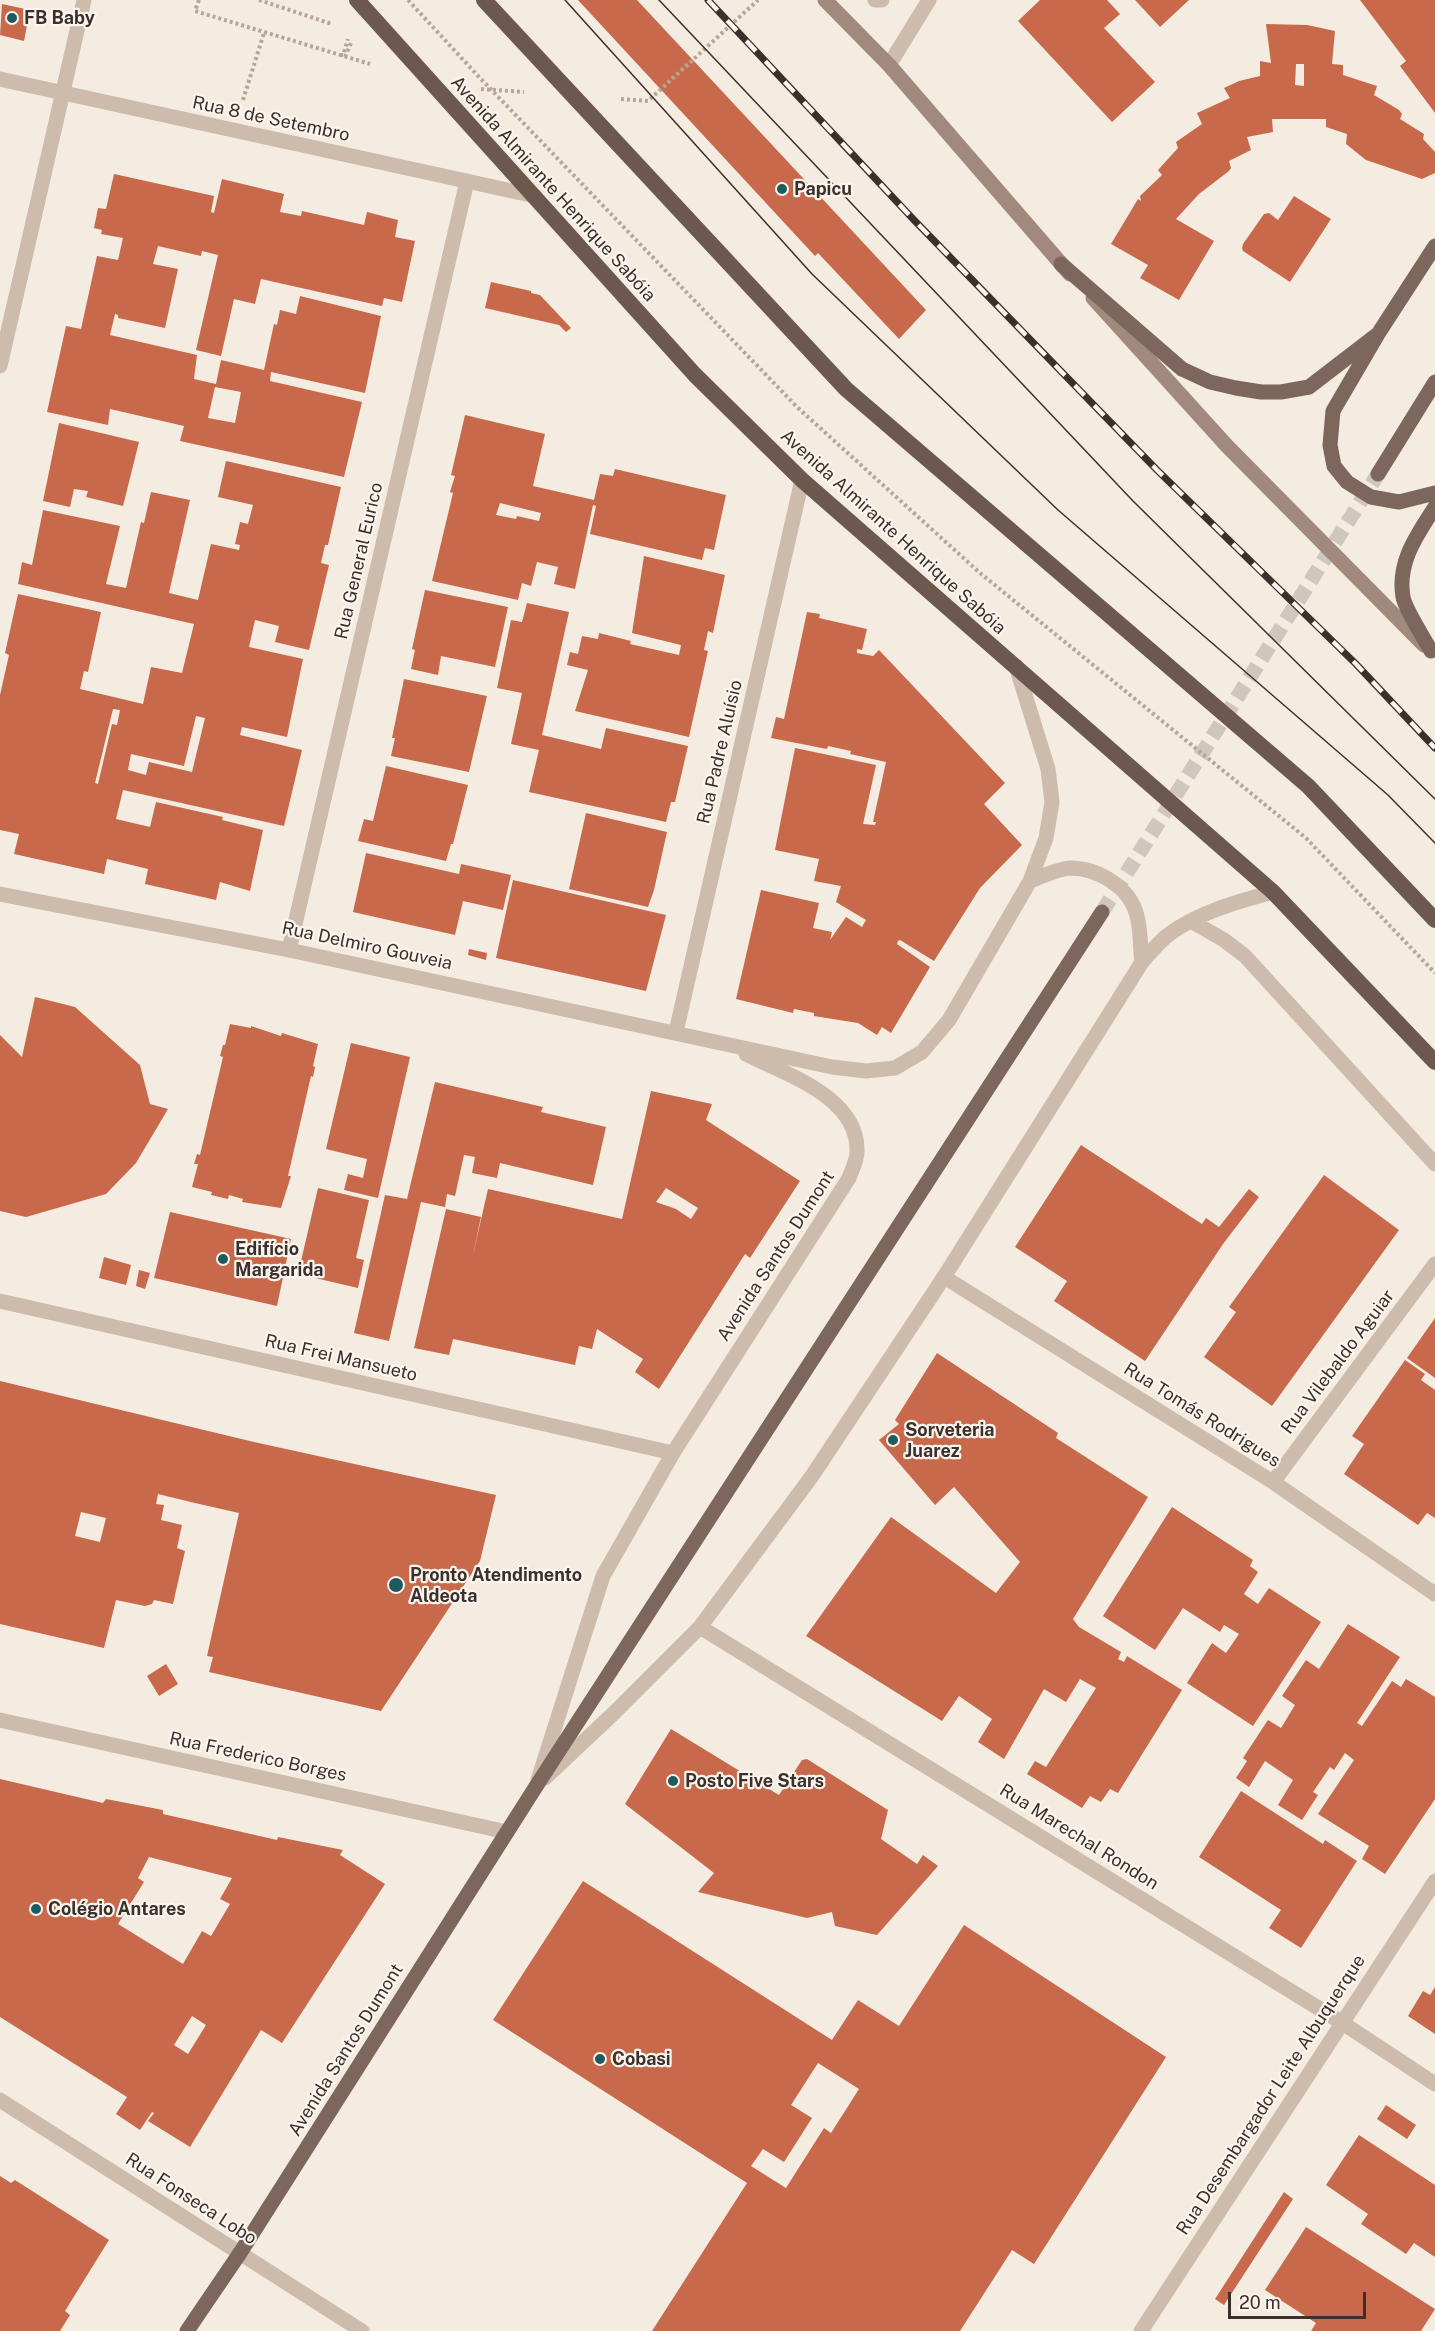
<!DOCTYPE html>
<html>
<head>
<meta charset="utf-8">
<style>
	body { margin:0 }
	#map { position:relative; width:1435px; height:2331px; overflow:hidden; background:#f4ebe1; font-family:"Public Sans",sans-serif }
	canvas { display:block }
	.scale { position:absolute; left:1228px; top:2292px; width:138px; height:27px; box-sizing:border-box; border:3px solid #3b302b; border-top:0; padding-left:8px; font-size:18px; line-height:21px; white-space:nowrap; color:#3b302b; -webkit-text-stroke:4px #fbf5ee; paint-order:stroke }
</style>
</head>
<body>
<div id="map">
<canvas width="1435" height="2331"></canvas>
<div class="scale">20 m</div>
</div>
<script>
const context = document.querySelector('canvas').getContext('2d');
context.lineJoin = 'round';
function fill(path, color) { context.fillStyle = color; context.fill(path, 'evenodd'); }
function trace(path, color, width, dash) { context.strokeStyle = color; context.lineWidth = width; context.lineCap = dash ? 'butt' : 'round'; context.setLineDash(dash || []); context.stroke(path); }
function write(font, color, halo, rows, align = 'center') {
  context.font = font + ' "Public Sans",sans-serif'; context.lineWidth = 4.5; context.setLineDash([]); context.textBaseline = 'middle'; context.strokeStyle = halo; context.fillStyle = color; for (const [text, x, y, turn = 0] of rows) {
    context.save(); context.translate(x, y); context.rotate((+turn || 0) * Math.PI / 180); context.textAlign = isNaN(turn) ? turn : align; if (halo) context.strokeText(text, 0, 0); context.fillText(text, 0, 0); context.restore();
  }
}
fill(new Path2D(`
	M 578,0 L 637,0 L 926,310 L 899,339 L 818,253 L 815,256 Z
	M 1040,0 L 1107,0 L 1120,14 L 1104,28 L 1155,82 L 1112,122 L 1018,21 Z
	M 1135,0 L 1189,0 L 1160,27 Z
	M 1360,0 L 1435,0 L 1435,113 L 1400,66 L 1406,61 Z
	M 2,4 L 30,10 L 24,41 L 0,35 Z
	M 1266,24 L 1307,25 L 1335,31 L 1332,64 L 1343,65 L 1343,75 L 1377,86 L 1374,95 L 1399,110 L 1402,114 L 1400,119 L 1424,134 L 1423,139 L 1435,152 L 1435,173 L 1422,179 L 1366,160 L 1346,144 L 1347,134 L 1326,127 L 1326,119 L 1272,119 L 1273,132 L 1247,137 L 1251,150 L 1229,161 L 1231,168 L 1229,171 L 1199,194 L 1176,219 L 1214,241 L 1179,300 L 1140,278 L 1148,265 L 1111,244 L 1138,199 L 1141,201 L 1140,196 L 1162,175 L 1158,170 L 1178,148 L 1176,142 L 1202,124 L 1197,113 L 1230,98 L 1224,88 L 1239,81 L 1260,76 L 1260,61 L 1271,63 ZM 1296,64 L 1304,64 L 1304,86 L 1295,85 Z
	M 114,174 L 214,196 L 211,212 L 214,213 L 222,179 L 284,194 L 280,212 L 301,216 L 302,211 L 364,225 L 367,212 L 398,220 L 395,237 L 415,241 L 402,302 L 384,298 L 382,306 L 261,279 L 255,304 L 234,299 L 221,356 L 196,350 L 218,255 L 202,251 L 201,256 L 158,246 L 153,264 L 178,269 L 165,328 L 118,318 L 118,315 L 115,314 L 110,335 L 197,355 L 194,379 L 216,384 L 221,360 L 264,370 L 274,324 L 277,325 L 280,310 L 296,314 L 300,296 L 381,316 L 365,393 L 271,372 L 270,381 L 362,402 L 344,477 L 180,441 L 184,426 L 110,409 L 108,425 L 47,412 L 66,326 L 81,329 L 97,256 L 118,260 L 123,238 L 101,234 L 102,230 L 94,228 L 98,208 L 106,209 ZM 215,387 L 241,392 L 235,423 L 208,418 Z
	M 1294,196 L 1331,219 L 1290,282 L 1243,251 L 1242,248 L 1243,244 L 1264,214 L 1269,213 L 1278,220 Z
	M 491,282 L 531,291 L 531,293 L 540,295 L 571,328 L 566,332 L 559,325 L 485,308 Z
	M 465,415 L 545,434 L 533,486 L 594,500 L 600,474 L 613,476 L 615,469 L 726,495 L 714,550 L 705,548 L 702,560 L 590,534 L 596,506 L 593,505 L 575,589 L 554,584 L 558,567 L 537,562 L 531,586 L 522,583 L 518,600 L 432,581 L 453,493 L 450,492 L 455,476 L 451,475 ZM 500,503 L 541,513 L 539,521 L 517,516 L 516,519 L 496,515 Z
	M 59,423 L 139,442 L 123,506 L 86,497 L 88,491 L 74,489 L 70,507 L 43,501 Z
	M 226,461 L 341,487 L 328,545 L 325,545 L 321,563 L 329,565 L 309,650 L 275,642 L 279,626 L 255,620 L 249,647 L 303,659 L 287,737 L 242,727 L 240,735 L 302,750 L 284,826 L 123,790 L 116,819 L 150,827 L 156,802 L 223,817 L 222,820 L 263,830 L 250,891 L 220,882 L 216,900 L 145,884 L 148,869 L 107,859 L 104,874 L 14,854 L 19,834 L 0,830 L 0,695 L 9,655 L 5,653 L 18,594 L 101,612 L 88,672 L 84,671 L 80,689 L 143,704 L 151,667 L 182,673 L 194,624 L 18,584 L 22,562 L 32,565 L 43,510 L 120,526 L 106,584 L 126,588 L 141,522 L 144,523 L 151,492 L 190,500 L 169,593 L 198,600 L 211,544 L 239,550 L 240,545 L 235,544 L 240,522 L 248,524 L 253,505 L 218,497 ZM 113,709 L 120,710 L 117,725 L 112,724 L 98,784 L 95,783 ZM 196,716 L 205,718 L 192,772 L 149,762 L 146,775 L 128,770 L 131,754 L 184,766 Z
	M 644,556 L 725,575 L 713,633 L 708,631 L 704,650 L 708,651 L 689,737 L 575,711 L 588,670 L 567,665 L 570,652 L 578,654 L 582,636 L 598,639 L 599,633 L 631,641 L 630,644 L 679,655 L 681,645 L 632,633 Z
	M 425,590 L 508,607 L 495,667 L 441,656 L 438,675 L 411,669 L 415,650 L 412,649 Z
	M 527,603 L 569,612 L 542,735 L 601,749 L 606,728 L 688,746 L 675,802 L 671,802 L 666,822 L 529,792 L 539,750 L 511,744 L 522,693 L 497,688 L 511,620 L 522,622 Z
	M 807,612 L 820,614 L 819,618 L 867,629 L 862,650 L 857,649 L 857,653 L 873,656 L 879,650 L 1005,783 L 984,804 L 1022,845 L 980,888 L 934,961 L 900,940 L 898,941 L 897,944 L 930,967 L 891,1033 L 882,1027 L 877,1035 L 858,1023 L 814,1016 L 814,1013 L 794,1009 L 793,1013 L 736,999 L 761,890 L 819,903 L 813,928 L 832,932 L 830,940 L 846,917 L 862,927 L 866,920 L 836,902 L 841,886 L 814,881 L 819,859 L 775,850 L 795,748 L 876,765 L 863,824 L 875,825 L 876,822 L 873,822 L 886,762 L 850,754 L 851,751 L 828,746 L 827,749 L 771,738 L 776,717 L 784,719 Z
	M 404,679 L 487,696 L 469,772 L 391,756 L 395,738 L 392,738 Z
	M 386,766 L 468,785 L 453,844 L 451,844 L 446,861 L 358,841 L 364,819 L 373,821 Z
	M 586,813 L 667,832 L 654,890 L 648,907 L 569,889 Z
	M 366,853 L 459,874 L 461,864 L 511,875 L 503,910 L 463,901 L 455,935 L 353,912 Z
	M 513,880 L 666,915 L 646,991 L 496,958 Z
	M 469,949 L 487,953 L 486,960 L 468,955 Z
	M 35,997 L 75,1007 L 140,1065 L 150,1104 L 168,1109 L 136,1163 L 106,1194 L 26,1217 L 0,1211 L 0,1035 L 22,1057 Z
	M 230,1024 L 251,1028 L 251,1026 L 281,1036 L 282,1033 L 318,1044 L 313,1066 L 315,1067 L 313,1077 L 311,1076 L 288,1176 L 291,1176 L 281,1208 L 242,1202 L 243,1199 L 229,1195 L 228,1199 L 211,1195 L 212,1192 L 192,1187 L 198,1164 L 194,1164 L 197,1154 L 200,1155 L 223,1057 L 220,1056 L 223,1045 L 225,1045 Z
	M 351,1043 L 410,1057 L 378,1198 L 344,1190 L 348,1174 L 363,1178 L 367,1159 L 326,1149 Z
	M 435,1082 L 543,1107 L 541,1112 L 606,1127 L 593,1185 L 500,1163 L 497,1178 L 472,1173 L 475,1157 L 464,1155 L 455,1196 L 447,1194 L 445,1207 L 421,1202 L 389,1341 L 354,1333 L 385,1195 L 407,1199 Z
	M 651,1091 L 712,1104 L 706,1120 L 800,1181 L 750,1258 L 745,1254 L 659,1389 L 635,1372 L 643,1359 L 597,1329 L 592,1349 L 579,1346 L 575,1365 L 453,1339 L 449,1355 L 414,1348 L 446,1209 L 481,1217 L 472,1259 L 488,1189 L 622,1219 ZM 666,1188 L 698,1208 L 691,1219 L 676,1209 L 656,1202 Z
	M 1081,1145 L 1202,1224 L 1206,1218 L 1219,1227 L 1249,1189 L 1259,1197 L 1223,1244 L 1145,1361 L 1054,1301 L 1067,1281 L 1015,1247 Z
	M 1324,1175 L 1399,1230 L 1272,1406 L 1204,1357 L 1236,1312 L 1229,1307 Z
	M 318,1188 L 369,1200 L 356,1258 L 364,1260 L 358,1288 L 298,1274 Z
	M 170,1212 L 291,1239 L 277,1306 L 154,1278 Z
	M 104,1257 L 131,1265 L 126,1285 L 99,1278 Z
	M 139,1270 L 150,1273 L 145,1289 L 136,1286 Z
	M 1435,1318 L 1435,1378 L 1407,1358 Z
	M 937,1353 L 1058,1433 L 1056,1438 L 1148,1497 L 1073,1619 L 1079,1627 L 1121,1652 L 1118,1659 L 1124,1662 L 1127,1656 L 1182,1690 L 1118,1793 L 1110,1789 L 1101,1802 L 1090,1796 L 1082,1808 L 1027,1774 L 1035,1761 L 1046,1767 L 1096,1688 L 1080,1679 L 1066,1702 L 1044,1689 L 1004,1759 L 978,1742 L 992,1719 L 959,1696 L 942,1721 L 806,1636 L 891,1517 L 996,1593 L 1020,1562 L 954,1487 L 935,1505 L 879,1440 L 899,1424 L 895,1420 Z
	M 1405,1360 L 1425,1374 L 1421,1380 L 1435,1390 L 1435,1518 L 1427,1513 L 1418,1525 L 1344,1474 L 1364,1444 L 1352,1436 Z
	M 0,1381 L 254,1442 L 496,1495 L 480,1561 L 381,1711 L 209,1672 L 213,1657 L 207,1656 L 239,1513 L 195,1503 L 158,1494 L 156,1504 L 164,1505 L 161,1520 L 182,1525 L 177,1548 L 185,1551 L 173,1604 L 154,1600 L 152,1604 L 145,1606 L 116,1600 L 104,1648 L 0,1624 ZM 81,1512 L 106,1518 L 100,1542 L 75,1536 Z
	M 1172,1507 L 1253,1560 L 1250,1566 L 1258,1572 L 1244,1594 L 1258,1604 L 1269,1588 L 1321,1622 L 1253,1726 L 1187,1683 L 1212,1643 L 1226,1653 L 1239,1634 L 1224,1625 L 1220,1632 L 1183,1608 L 1155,1650 L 1103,1616 Z
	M 1348,1624 L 1400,1657 L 1357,1723 L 1362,1726 L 1392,1681 L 1401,1687 L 1406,1679 L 1435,1697 L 1435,1799 L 1385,1874 L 1362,1859 L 1369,1846 L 1318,1814 L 1354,1760 L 1345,1753 L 1334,1770 L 1330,1767 L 1313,1792 L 1318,1795 L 1302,1820 L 1278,1805 L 1293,1780 L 1265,1761 L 1249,1787 L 1236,1778 L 1247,1761 L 1243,1758 L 1268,1720 L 1281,1728 L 1295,1705 L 1282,1696 L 1306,1660 L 1319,1669 Z
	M 166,1664 L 178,1684 L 159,1696 L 147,1676 Z
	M 671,1729 L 779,1795 L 802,1760 L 807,1759 L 888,1810 L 881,1839 L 917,1864 L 923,1855 L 938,1866 L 877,1935 L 835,1926 L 832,1912 L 807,1918 L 698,1892 L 714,1873 L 625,1804 Z
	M 0,1779 L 103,1803 L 106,1799 L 163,1810 L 163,1814 L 277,1840 L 278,1837 L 343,1850 L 340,1855 L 385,1884 L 282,2043 L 261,2030 L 190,2147 L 148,2121 L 154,2113 L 152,2112 L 140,2130 L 116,2114 L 127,2097 L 0,2017 ZM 149,1857 L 232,1878 L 220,1899 L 230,1904 L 211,1936 L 202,1931 L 183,1964 L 118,1924 L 144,1882 L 138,1878 ZM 192,2016 L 206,2025 L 188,2054 L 174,2045 Z
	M 1241,1791 L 1323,1844 L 1325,1840 L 1357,1861 L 1301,1948 L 1269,1928 L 1281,1910 L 1199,1857 Z
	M 583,1881 L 832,2040 L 858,2000 L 899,2026 L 964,1925 L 1166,2057 L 1034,2264 L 1012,2250 L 960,2331 L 652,2331 L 747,2183 L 493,2020 ZM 818,2063 L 859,2089 L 831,2133 L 824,2128 L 786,2188 L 751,2166 L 763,2149 L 784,2162 L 812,2118 L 791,2105 Z
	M 1435,1987 L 1435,2034 L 1408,2016 L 1423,1991 L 1430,1995 Z
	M 1386,2105 L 1416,2125 L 1407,2139 L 1377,2119 Z
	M 1359,2135 L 1435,2185 L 1435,2257 L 1414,2243 L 1406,2254 L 1361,2224 L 1368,2214 L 1326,2185 Z
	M 0,2176 L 11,2183 L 15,2180 L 109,2240 L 65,2311 L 70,2315 L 60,2331 L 0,2331 Z
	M 1284,2192 L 1293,2199 L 1224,2305 L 1215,2299 Z
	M 1306,2227 L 1435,2309 L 1421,2331 L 1311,2331 L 1316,2323 L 1265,2290 Z`), '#c8694b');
trace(new Path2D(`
	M 1102,912 L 1378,474`), '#cfc6bd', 15, [15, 8]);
trace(new Path2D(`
	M 199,0 L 195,11 L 370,64
	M 259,0 L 332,24
	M 408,0 L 480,78 L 797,407 L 980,573 L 1306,838 L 1435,973
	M 340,55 L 343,55 L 348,39
	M 345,57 L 351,43
	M 481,89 L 524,92
	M 621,99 L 648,101 L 758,0
	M 243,100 L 264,33`), '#b9a596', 4, [3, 3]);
trace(new Path2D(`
	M 875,0 L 882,0`), '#cdbbac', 15);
trace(new Path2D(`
	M 889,65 L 929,0
	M 0,79 L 535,196
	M 0,366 L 84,0
	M 1191,921 L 1224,940 L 1245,956 L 1435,1164
	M 289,950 L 467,181
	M 676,1032 L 802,480
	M 944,1277 L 1273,1482 L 1435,1594
	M 0,1301 L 673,1453
	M 1273,1482 L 1435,1264
	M 700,1627 L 1341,2022 L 1435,2084
	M 0,2100 L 362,2331
	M 1141,2331 L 1435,1881`), '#cdbbac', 15);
trace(new Path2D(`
	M 1030,881 C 1042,877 1056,869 1070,868 C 1098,868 1130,887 1137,916 C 1141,930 1140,947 1142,962
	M 0,894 L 289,950 L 832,1067 L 866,1071 L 895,1068 L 922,1052 L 949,1020 L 1030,881 L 1046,838 L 1052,802 L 1048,769 L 1016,666
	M 0,1720 L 507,1832
	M 545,1778 L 615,1712 L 700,1627 L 812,1476 L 944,1277 L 1142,962 C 1150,953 1159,942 1168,935 C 1199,912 1237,902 1273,892
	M 538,1780 L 603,1576 L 673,1453 L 849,1178 C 852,1170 857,1160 857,1152 C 859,1097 787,1075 746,1054`), '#cdbbac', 15);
trace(new Path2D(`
	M 825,0 L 889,65 L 1070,274
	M 1093,298 L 1227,446 L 1424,645`), '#a18a7d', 15);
trace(new Path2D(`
	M 1435,246 L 1378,334 L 1333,411 L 1330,445 L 1334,466 L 1347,482 L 1371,497 L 1399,502 L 1435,493
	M 1061,264 L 1182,369 L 1210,382 L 1236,388 L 1261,392 L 1281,392 L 1309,387 L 1378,334
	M 1378,474 L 1435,382
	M 1431,651 C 1424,638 1405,609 1403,597 C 1397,562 1417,535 1435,507
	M 187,2331 L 240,2253 L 535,1788 L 1102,912`), '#7d675c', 15);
trace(new Path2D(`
	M 357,0 L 695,375 L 802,480 L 1273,892 L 1435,1062
	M 484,0 L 846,389 L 1308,786 L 1435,920`), '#6c584f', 16);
trace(new Path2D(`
	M 565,0 L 812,274 L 1058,510 L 1388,795 L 1435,843
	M 659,0 L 1133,501 L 1435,799`), '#3b302b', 1.5);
const rail = new Path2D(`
	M 708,0 L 914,220 L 1157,470 L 1356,664 L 1435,748`);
trace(rail, '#3b302b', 7);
trace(rail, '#fbf5ee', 4.5, [14]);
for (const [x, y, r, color] of [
	[12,18,6,"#1f5a5e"],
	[782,189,6,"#1f5a5e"],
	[223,1259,6,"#1f5a5e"],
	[893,1440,6,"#1f5a5e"],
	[396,1585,8,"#1f5a5e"],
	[673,1781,6,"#1f5a5e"],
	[36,1909,6,"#1f5a5e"],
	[600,2059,6,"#1f5a5e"]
]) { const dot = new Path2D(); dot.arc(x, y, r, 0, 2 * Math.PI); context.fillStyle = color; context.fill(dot); trace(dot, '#fbf5ee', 2); }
write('bold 18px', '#3b302b', '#fbf5ee', [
	["FB Baby",24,18],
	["Papicu",794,189],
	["Edifício",235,1249],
	["Margarida",235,1270],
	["Sorveteria",905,1430],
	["Juarez",905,1451],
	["Pronto Atendimento",410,1575],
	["Aldeota",410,1596],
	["Posto Five Stars",685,1781],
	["Colégio Antares",48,1909],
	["Cobasi",612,2059]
], 'left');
write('18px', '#3b302b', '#fbf5ee', [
	["Rua 8 de Setembro",271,119,12],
	["Avenida Almirante Henrique Sabóia",553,189,48],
	["Avenida Almirante Henrique Sabóia",893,532,42],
	["Rua General Eurico",359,561,-77],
	["Rua Padre Aluísio",720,752,-77],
	["Rua Delmiro Gouveia",367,946,12],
	["Avenida Santos Dumont",776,1256,-57],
	["Rua Frei Mansueto",341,1358,13],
	["Rua Vilebaldo Aguiar",1338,1362,-53],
	["Rua Tomás Rodrigues",1202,1415,32],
	["Rua Frederico Borges",258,1757,12],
	["Rua Marechal Rondon",1079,1837,32],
	["Avenida Santos Dumont",346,2050,-58],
	["Rua Desembargador Leite Albuquerque",1271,2095,-57],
	["Rua Fonseca Lobo",191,2199,33]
]);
</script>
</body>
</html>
